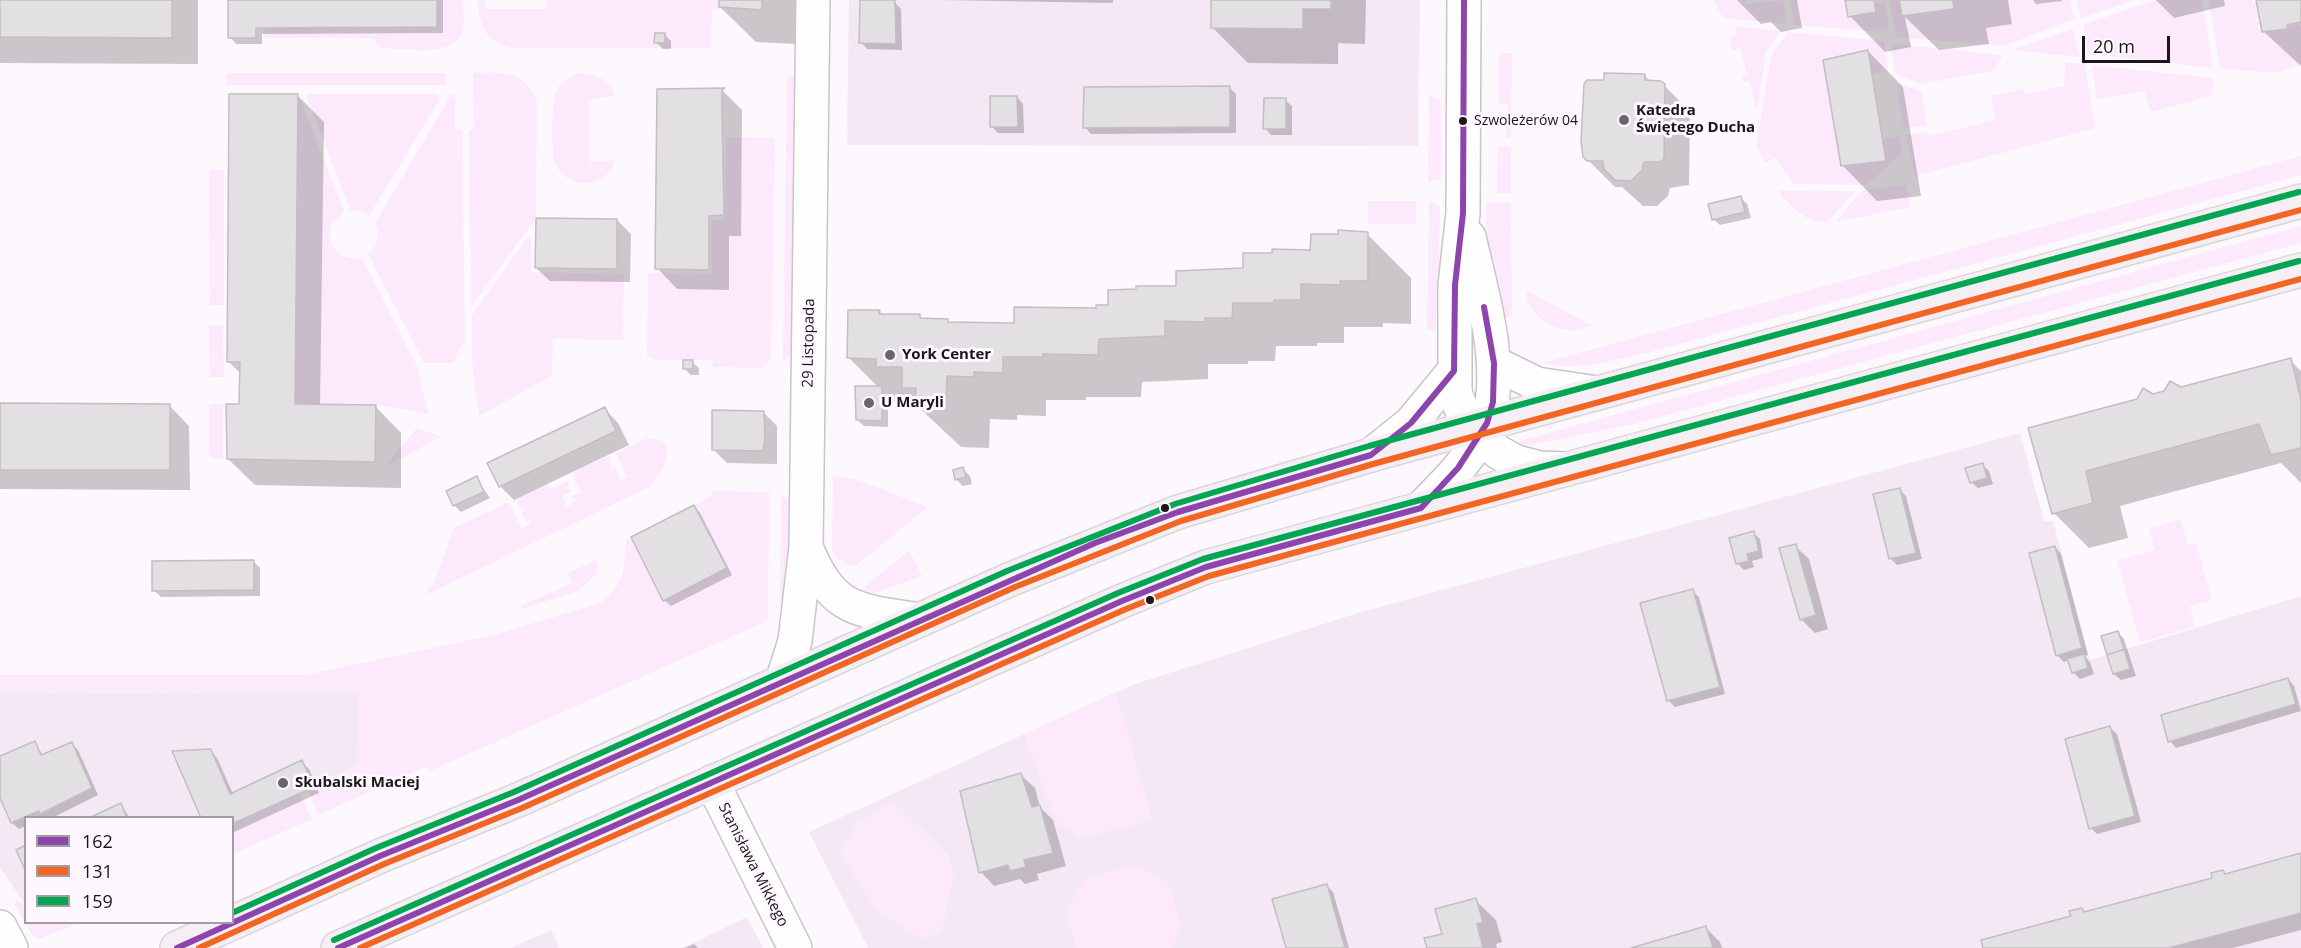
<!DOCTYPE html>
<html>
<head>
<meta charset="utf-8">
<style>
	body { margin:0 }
	#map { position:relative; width:2301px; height:948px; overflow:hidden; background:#fdf8fd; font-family:"Open Sans",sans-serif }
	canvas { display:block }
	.legend { position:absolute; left:24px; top:816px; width:210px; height:108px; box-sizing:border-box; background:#fef7fe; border:2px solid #a29da2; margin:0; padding:8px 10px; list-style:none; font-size:18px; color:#191619 }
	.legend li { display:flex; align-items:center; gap:12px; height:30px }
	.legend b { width:30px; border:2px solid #a29da2 }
	.scale { position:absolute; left:2082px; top:36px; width:88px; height:27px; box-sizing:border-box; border:3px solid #191619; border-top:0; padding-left:8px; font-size:18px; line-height:21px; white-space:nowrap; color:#191619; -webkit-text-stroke:4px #fef7fe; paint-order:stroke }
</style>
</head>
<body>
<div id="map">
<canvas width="2301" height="948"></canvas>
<ul class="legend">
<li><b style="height:8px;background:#8e44ad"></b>162</li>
<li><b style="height:8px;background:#f26522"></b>131</li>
<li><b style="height:8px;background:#00a651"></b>159</li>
</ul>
<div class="scale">20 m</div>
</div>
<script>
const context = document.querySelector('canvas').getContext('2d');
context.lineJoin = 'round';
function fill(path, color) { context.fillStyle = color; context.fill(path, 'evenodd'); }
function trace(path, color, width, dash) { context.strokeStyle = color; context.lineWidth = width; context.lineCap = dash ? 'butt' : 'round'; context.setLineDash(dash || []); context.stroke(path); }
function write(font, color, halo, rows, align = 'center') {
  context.font = font + ' "Open Sans",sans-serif'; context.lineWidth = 6; context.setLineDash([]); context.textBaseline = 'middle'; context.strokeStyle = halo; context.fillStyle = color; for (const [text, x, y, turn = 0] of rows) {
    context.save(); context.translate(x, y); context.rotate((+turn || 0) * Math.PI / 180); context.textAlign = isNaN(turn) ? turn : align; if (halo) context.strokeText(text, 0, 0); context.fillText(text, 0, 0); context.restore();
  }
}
fill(new Path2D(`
	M 849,0 L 1420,0 L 1418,146 L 847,145 Z
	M 2020,433 L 2044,521 L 2053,521 L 2090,660 L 2301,596 L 2301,948 L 868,948 L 809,832 L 1132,685 L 1361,612 Z
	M 358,692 L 359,764 L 312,788 L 232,818 L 26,818 L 25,904 L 0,868 L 0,693 Z
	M 747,917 L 763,948 L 681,948 L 695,942 Z
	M 551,930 L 559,948 L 510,948 Z`), '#f4e8f4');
fill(new Path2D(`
	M 437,0 L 463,0 C 463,9 465,19 463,28 C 457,60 404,48 380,48 L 373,38 L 263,38 L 265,28 L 436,27 Z
	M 478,0 L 485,0 L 486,9 L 546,9 L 547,0 L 719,0 L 719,10 L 712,10 L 711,48 L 511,48 C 486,42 478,25 478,0 Z
	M 1713,0 L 1745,0 L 1746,4 L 1783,0 L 1787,20 L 1784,24 L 1723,18 Z
	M 1790,0 L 1845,0 L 1876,12 L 1875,4 L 1885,2 L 1889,28 L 1885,32 L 1795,25 Z
	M 1889,0 L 1899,0 L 1927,14 L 1954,9 L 1953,0 L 2070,0 L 2074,19 L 2004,46 L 1896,37 Z
	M 2077,0 L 2134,0 L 2080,18 Z
	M 2155,0 L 2202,0 L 2213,68 L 2088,54 L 2083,25 Z
	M 2209,0 L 2253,0 L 2253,3 L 2257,3 L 2259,17 L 2256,18 L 2256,21 L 2260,21 L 2258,29 L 2262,32 L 2287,29 L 2297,23 L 2301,27 L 2301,65 L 2274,73 L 2220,68 Z
	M 1735,26 L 1781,31 L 1766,51 L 1757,112 L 1749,81 L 1743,82 L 1742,76 L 1747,74 L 1740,49 L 1732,51 L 1729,37 L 1737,35 Z
	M 2073,29 L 2080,57 L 2012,50 Z
	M 1788,32 L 1884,41 L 1888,71 L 1872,74 L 1868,50 L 1824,60 L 1841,166 L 1886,161 L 1882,139 L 1899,136 L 1902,153 L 1867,185 L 1794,184 L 1775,158 L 1765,163 L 1756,145 L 1771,55 Z
	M 1895,44 L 2003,55 L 1992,71 L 1921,84 L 1895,74 L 1891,49 Z
	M 1499,53 L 1512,53 L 1511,138 L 1506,138 L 1507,104 L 1499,104 Z
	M 2065,62 L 2084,64 L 2096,128 L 1915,176 L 1906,135 L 1928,132 L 1929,136 L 1996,120 L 1991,96 L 2024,89 L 2025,94 L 2064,86 Z
	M 2091,65 L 2214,78 L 2211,96 L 2151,112 L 2144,91 L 2097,100 Z
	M 227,73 L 446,73 L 446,85 L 226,85 Z
	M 473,73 C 504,72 522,69 537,101 L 536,218 L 471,307 L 469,130 L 474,129 Z
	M 579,73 C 597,74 609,79 615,96 L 589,100 L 589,162 L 615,160 C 606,187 573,192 557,167 C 550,156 551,101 557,89 C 562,81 571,76 579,73 Z
	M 787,76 L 796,76 L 793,352 L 783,362 Z
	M 1896,83 L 1921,91 L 1927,125 L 1904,128 Z
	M 298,94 L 344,211 L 331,224 C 325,246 339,261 362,258 L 417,367 L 428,414 L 376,405 L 295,404 Z
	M 306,94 L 437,94 L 439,100 L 369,216 L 364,212 L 350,210 Z
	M 455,94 L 455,130 L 462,130 L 465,340 L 453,363 L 424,363 L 368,254 C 378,246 381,234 375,223 L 451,95 Z
	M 1429,95 L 1440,100 L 1441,105 L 1441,179 L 1428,182 Z
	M 726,137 L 775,138 L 771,359 L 761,368 L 712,367 L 713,360 L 656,360 L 647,355 L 648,273 L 712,274 L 712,220 L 725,219 Z
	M 1498,147 L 1511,147 L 1511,193 L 1497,193 Z
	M 2301,156 L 2301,175 L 1646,353 C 1614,360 1574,372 1542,363 Z
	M 209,170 L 224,170 L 224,305 L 210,305 Z
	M 1906,184 L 1910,207 L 1835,222 L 1862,191 Z
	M 1777,190 L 1855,191 L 1827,223 C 1802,220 1792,208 1777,190 Z
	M 1368,201 L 1416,201 L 1416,224 L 1368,224 Z
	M 1429,202 L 1436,203 L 1440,209 L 1438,306 L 1435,330 L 1427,329 Z
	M 1511,202 L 1512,311 L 1511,316 L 1498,319 L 1487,260 L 1486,203 Z
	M 2301,226 L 2301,243 L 1634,424 L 1515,448 L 1512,443 Z
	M 527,238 L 531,238 L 531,272 L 624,274 L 623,340 L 553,339 L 552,376 L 479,416 L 472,359 L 472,315 Z
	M 1526,290 L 1593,326 C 1587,327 1581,329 1575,330 C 1551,332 1526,313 1526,290 Z
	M 209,325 L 223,325 L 224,377 L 210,377 Z
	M 209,404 L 223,404 L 223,459 L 213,459 L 209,454 Z
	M 417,428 L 441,437 L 387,466 L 386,464 Z
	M 647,438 C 684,437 662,473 649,487 L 428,594 L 427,590 L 433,585 L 454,528 L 509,502 L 522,529 L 531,523 L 529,520 L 526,522 L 522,513 L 525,511 L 523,507 L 520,509 L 516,499 L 548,484 L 551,490 L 568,481 L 570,485 L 566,487 L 572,491 L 562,496 L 567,507 L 576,501 L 574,498 L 570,498 L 581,493 L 572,473 L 609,456 L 611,469 L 615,468 L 619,476 L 617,481 L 627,477 L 616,453 Z
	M 833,475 L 858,480 L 928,507 L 857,565 L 850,566 L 834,556 L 832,550 Z
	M 712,491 L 769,492 L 768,617 L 763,623 L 430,771 L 428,766 L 318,815 L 308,790 L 359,764 L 358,692 L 0,693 L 0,675 L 305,675 L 494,635 L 597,604 C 623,591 625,567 626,541 L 631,537 L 663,600 L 726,568 L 694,505 L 712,496 Z
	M 781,495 L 787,498 L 790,504 L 790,601 L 780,601 Z
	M 2181,519 L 2188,545 L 2196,543 L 2212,600 L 2190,606 L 2195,627 L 2140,642 L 2117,560 L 2155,550 L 2149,528 Z
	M 909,550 L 922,576 L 875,593 L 858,593 Z
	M 597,560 L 596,574 L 578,591 L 522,609 L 521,606 L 572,583 L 568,573 Z
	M 1116,692 L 1152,820 L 1078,839 L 1056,821 L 1024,734 Z
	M 300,793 L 312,819 L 233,854 L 232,824 Z
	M 893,801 L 948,854 L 954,875 L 942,932 L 921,939 L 876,911 L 840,852 L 857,823 Z
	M 1137,865 L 1169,883 L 1180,923 L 1173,948 L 1077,948 L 1064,913 L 1086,877 Z
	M 17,900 L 25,904 L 26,922 L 79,923 L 39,939 L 34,938 L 14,904 Z`), '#fceafc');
fill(new Path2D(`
	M 0,0 L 198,0 L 198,64 L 0,63 Z
	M 230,0 L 443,0 L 443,33 L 262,34 L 262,44 L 236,44 L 230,37 Z
	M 721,0 L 800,0 L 797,44 L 756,42 L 720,7 Z
	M 939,0 L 1113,0 L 1113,3 Z
	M 1213,0 L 1366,0 L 1365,44 L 1338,43 L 1338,64 L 1248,63 L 1212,27 Z
	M 1737,0 L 1797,0 L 1802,28 L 1781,32 L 1771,22 L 1761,24 Z
	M 1847,0 L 2008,0 L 2012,24 L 1986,28 L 1989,44 L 1939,50 L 1905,17 L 1911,47 L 1885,52 L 1850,16 Z
	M 2033,0 L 2062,0 L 2062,1 L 2036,4 Z
	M 2156,0 L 2224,0 L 2225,6 L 2174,18 Z
	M 2258,0 L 2301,0 L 2301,66 L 2263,31 Z
	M 894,2 L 901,9 L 902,50 L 867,49 L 861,42 Z
	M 665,35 L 671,41 L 671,49 L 663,49 L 656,42 Z
	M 1868,51 L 1903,87 L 1921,196 L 1877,201 L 1842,165 Z
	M 1644,75 L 1651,82 L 1664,85 L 1690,112 L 1689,185 L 1670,188 L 1668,196 L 1657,206 L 1643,206 L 1622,187 L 1615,187 L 1588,160 L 1605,81 Z
	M 1229,87 L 1236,94 L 1236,133 L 1091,134 L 1085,127 Z
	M 722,90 L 742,110 L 741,236 L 729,236 L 729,290 L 677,289 L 657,268 Z
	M 298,96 L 324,122 L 320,406 L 375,406 L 401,433 L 401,488 L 255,485 L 228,459 L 240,405 L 241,374 L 229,362 Z
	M 1017,97 L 1023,104 L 1024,133 L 998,133 L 991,126 Z
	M 1285,100 L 1292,106 L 1292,135 L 1271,135 L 1265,128 Z
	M 1741,198 L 1747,204 L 1751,218 L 1720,225 L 1713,219 Z
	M 617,220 L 631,234 L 630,282 L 550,281 L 536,268 Z
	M 1367,234 L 1411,278 L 1411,324 L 1383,323 L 1383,327 L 1344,327 L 1344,343 L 1317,343 L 1317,346 L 1276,346 L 1275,361 L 1248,361 L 1248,364 L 1208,364 L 1208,379 L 1142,382 L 1141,397 L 1086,397 L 1086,400 L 1046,400 L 1046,416 L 1017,415 L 1017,420 L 990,419 L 989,448 L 961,447 L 913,402 L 892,401 L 888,397 L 888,427 L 864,426 L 857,420 L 879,388 L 849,358 L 879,311 L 883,315 L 919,316 L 923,320 L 947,321 L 951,324 L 1015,325 L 1098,310 L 1244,269 L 1273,255 L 1312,251 Z
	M 2290,360 L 2301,371 L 2301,483 L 2281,463 L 2120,506 L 2128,538 L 2089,548 L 2054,513 L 2030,431 L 2153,395 Z
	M 692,362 L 699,368 L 699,375 L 691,375 L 684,368 Z
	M 0,405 L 169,405 L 189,426 L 190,490 L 0,489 Z
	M 605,409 L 618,423 L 629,445 L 514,500 L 500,486 Z
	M 763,412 L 777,426 L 777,464 L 727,463 L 713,449 Z
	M 1982,464 L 1989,471 L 1993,484 L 1978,488 L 1971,482 Z
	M 963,469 L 970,476 L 972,484 L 963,486 L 956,479 Z
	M 476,478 L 490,498 L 461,512 L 454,505 Z
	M 1899,489 L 1906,496 L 1922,559 L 1897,565 L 1891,559 Z
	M 694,506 L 700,513 L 732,575 L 671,606 L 664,600 Z
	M 1753,533 L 1760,539 L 1763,558 L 1752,561 L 1754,567 L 1744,570 L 1737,563 Z
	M 1795,546 L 1809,559 L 1828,629 L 1815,633 L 1801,619 Z
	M 2055,547 L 2061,554 L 2088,655 L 2084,656 L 2090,662 L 2094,674 L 2080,679 L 2073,672 L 2069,660 L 2064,662 L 2057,655 Z
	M 253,561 L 260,568 L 260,596 L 161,597 L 154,590 Z
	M 1692,591 L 1699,597 L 1725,694 L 1675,707 L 1668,700 Z
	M 2118,632 L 2124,639 L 2136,676 L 2121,680 L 2114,674 Z
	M 2288,679 L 2294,686 L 2301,711 L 2176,748 L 2170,741 Z
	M 2110,728 L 2117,734 L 2141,822 L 2097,834 L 2091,828 Z
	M 34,743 L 43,756 L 71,743 L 78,750 L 98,795 L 52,818 L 26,818 L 26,826 L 19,829 L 12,823 L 0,794 L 0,758 Z
	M 210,751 L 217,758 L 233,794 L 302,762 L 309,769 L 319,793 L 232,833 L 232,818 Z
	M 1021,775 L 1035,788 L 1040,807 L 1053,820 L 1066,866 L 1037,874 L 1039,880 L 1025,884 L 1020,879 L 994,886 L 981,872 Z
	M 121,805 L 130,818 L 93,818 Z
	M 2301,855 L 2301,930 L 2233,948 L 1984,948 L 2073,917 L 2082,909 L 2085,913 L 2214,879 L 2223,871 L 2227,875 Z
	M 1327,886 L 1333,892 L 1349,948 L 1287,948 Z
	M 1475,900 L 1496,920 L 1502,942 L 1496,944 L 1497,948 L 1428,948 Z
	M 1706,928 L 1720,942 L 1722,948 L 1636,948 Z
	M 694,944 L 698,948 L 685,948 Z`), '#0003');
const building = new Path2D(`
	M 0,0 L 172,0 L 172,38 L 0,37 Z
	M 228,0 L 437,0 L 437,27 L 256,28 L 256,38 L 228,38 Z
	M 719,0 L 762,0 L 762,10 L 719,7 Z
	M 860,0 L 895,0 L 896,44 L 859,43 Z
	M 1211,0 L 1331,0 L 1331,9 L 1303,9 L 1303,29 L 1211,28 Z
	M 1845,0 L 1874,0 L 1876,12 L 1848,17 Z
	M 1899,0 L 1953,0 L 1954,9 L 1902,16 Z
	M 2256,0 L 2301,0 L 2301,22 L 2287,25 L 2287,29 L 2262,32 Z
	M 655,33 L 665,33 L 665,43 L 654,43 Z
	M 1868,50 L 1886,161 L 1841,166 L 1823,60 Z
	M 1604,73 L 1645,74 L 1645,80 L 1661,81 L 1665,84 L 1664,159 L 1660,162 L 1644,162 L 1642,170 L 1631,181 L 1615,180 L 1604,169 L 1603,161 L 1587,161 L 1583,157 L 1581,141 L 1584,84 L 1587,80 L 1604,80 Z
	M 1230,86 L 1230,127 L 1083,128 L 1084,87 Z
	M 725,88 L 722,90 L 722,110 L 724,215 L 709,216 L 709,270 L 655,269 L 657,89 Z
	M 229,94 L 298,94 L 295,404 L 376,405 L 375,462 L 227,459 L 226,404 L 239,404 L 240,362 L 227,362 Z
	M 990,96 L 1017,96 L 1018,127 L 990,127 Z
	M 1264,98 L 1286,98 L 1286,129 L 1263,129 Z
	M 1741,196 L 1745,212 L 1712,220 L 1708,204 Z
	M 536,218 L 617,219 L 617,269 L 535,268 Z
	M 1338,230 L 1368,232 L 1368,281 L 1340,281 L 1340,285 L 1301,284 L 1301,300 L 1274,300 L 1274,303 L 1233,303 L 1232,318 L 1205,318 L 1205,322 L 1165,321 L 1165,336 L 1099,339 L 1098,355 L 1043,354 L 1043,357 L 1003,357 L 1003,373 L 974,372 L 974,377 L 947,376 L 946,405 L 915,404 L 916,388 L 902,388 L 902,367 L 876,367 L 876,359 L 847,358 L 848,310 L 880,310 L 879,314 L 920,314 L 920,318 L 948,319 L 948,322 L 1014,323 L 1014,307 L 1096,308 L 1096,305 L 1108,305 L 1108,290 L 1136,289 L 1136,286 L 1176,286 L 1176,271 L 1243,268 L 1243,253 L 1272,253 L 1272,249 L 1310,250 L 1311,234 L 1338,234 Z
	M 2291,358 L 2301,400 L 2301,448 L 2271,455 L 2259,424 L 2086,471 L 2093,503 L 2052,514 L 2028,428 L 2137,399 L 2143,388 L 2153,394 L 2164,391 L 2170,381 L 2181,387 Z
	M 683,360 L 693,360 L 693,369 L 683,369 Z
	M 855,386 L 882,386 L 882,421 L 856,420 Z
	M 0,403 L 170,404 L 170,470 L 0,470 Z
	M 605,407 L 616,431 L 499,487 L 487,463 Z
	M 712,410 L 764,411 L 765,439 L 763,451 L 712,450 Z
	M 1983,463 L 1987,478 L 1970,483 L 1965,468 Z
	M 963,467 L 966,477 L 955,480 L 953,470 Z
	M 477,476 L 484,492 L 453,506 L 446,491 Z
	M 1900,488 L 1916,553 L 1889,559 L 1873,494 Z
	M 694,505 L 727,568 L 663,601 L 631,537 Z
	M 1754,531 L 1759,551 L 1747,554 L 1749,561 L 1736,564 L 1729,538 Z
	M 1796,544 L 1816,615 L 1800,620 L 1779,548 Z
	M 2055,546 L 2082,648 L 2056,656 L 2029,553 Z
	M 254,560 L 254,590 L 152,591 L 152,561 Z
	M 1693,589 L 1720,687 L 1667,701 L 1640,603 Z
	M 2118,631 L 2124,649 L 2107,655 L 2101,636 Z
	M 2124,649 L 2130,669 L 2113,674 L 2107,655 Z
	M 2084,654 L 2088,668 L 2072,673 L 2067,659 Z
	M 2288,678 L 2296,704 L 2168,742 L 2161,715 Z
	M 2110,726 L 2135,816 L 2089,829 L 2065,739 Z
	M 35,741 L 41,755 L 72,742 L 92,788 L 40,814 L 39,811 L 11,823 L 0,798 L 0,756 Z
	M 211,749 L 230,794 L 302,760 L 314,787 L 232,824 L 232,818 L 201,818 L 172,751 Z
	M 1021,773 L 1032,807 L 1040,805 L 1053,853 L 1024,860 L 1026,867 L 1010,871 L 1008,865 L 979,873 L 960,791 Z
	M 121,803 L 127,818 L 89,818 Z
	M 26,845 L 26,872 L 16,850 Z
	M 2301,853 L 2301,913 L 2169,948 L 1983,948 L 1981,940 L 2071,916 L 2069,911 L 2082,908 L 2084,912 L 2212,878 L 2211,873 L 2223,870 L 2225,874 Z
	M 1327,884 L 1345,948 L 1286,948 L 1272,899 Z
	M 1476,898 L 1483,922 L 1477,924 L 1483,948 L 1427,948 L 1424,938 L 1442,934 L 1435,909 Z
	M 1706,926 L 1713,948 L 1631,948 Z`);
fill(building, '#e3e0e3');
trace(building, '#c2bec2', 1.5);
const minor = new Path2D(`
	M 1464,0 L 1463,213 L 1455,285 L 1455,393 L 1469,428 L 1498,452 L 1516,462 L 1540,468 L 1566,469
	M 1494,363 L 1537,384 L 1597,393
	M 1371,455 L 1411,423 L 1454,371
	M 1421,508 C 1445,484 1475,455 1487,422 C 1506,370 1481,290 1469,237
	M 806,547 C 833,612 856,610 920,620
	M 782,682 L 795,641 L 806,547 L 813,0
	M 712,782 L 795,948
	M 0,927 L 11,948`);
const major = new Path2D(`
	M 177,948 L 380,856 L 518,800 L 1011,579 L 1178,512 L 1371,455 L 2301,201
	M 338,948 L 1122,601 L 1206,567 L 2301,270`);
trace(minor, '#c9c4c9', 36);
trace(major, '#d9d7d9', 36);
trace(minor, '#fffeff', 33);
trace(major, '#f5eff5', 33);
trace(new Path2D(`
	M 177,948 L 380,856 L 518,800 L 1095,543 L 1178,512 L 1371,455 L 1411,423 L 1454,371 L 1455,285 L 1463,213 L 1464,0
	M 338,948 L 1122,601 L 1206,567 L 1421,508 L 1458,468 L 1487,423 L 1493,402 L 1494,363 L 1484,307`), '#8e44ad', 6);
trace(new Path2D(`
	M 199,948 L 384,864 L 522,808 L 1015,587 L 1181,521 L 1373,464 L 2301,210
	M 360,948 L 1126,609 L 1209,576 L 2301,279`), '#f26522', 6);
trace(new Path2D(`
	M 232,913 L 376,848 L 514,792 L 1007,571 L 1175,504 L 1369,446 L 2299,192
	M 334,940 L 1118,593 L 1203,559 L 2299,261`), '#00a651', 6);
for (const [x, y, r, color] of [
	[1624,120,6,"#696569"],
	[1463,121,5,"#191619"],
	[890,355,6,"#696569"],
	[869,403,6,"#696569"],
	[1165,508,5,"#191619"],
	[1150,600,5,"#191619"],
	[283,783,6,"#696569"]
]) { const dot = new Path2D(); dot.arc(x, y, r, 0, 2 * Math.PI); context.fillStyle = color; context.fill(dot); trace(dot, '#fef7fe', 2); }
write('14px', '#191619', '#fef7fe', [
	["Szwoleżerów 04",1474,121]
], 'left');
write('bold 15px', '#191619', '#fef7fe', [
	["Katedra",1636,111],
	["Świętego Ducha",1636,128],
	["York Center",902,355],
	["U Maryli",881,403],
	["Skubalski Maciej",295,783]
], 'left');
write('15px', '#191619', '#fef7fe', [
	["29 Listopada",809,343,-89],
	["Stanisława Mikkego",753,865,63]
]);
</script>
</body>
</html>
